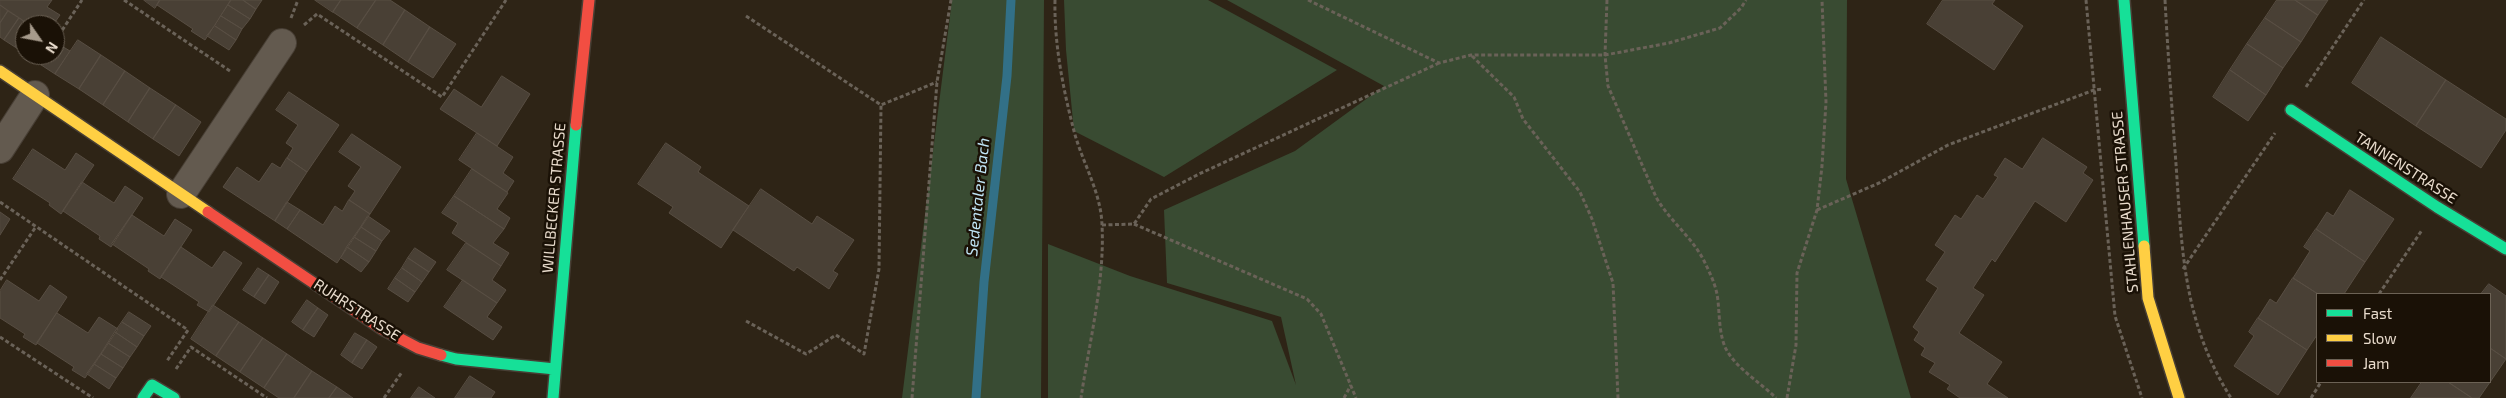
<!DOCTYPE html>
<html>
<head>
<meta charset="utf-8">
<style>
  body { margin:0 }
  #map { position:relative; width:2506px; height:398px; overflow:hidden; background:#2e2416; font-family:"Exo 2",sans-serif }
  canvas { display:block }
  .legend { position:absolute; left:2316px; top:293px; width:175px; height:90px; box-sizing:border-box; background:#1a1106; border:1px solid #6c6255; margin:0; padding:6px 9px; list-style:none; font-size:15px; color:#e8dbcc }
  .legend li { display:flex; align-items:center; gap:10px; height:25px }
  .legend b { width:25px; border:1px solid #6c6255 }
  .north { position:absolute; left:15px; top:15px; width:50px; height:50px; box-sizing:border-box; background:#1a1106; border:1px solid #6c6255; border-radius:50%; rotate:123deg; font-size:14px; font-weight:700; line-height:20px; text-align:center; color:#e8dbcc }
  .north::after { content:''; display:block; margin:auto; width:18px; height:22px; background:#a79b8c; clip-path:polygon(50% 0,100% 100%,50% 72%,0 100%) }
</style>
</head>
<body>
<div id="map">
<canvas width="2506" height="398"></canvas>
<ul class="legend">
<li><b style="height:6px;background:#16e098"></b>Fast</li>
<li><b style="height:6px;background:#ffcf43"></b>Slow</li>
<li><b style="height:6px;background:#f24e42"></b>Jam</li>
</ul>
<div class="north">N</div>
</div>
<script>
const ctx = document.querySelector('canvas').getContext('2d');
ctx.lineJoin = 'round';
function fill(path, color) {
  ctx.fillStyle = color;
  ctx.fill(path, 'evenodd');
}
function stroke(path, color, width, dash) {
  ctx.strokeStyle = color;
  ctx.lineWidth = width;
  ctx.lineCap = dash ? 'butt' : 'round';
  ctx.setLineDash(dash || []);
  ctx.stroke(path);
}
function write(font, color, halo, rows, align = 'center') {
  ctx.font = font + ' "Exo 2",sans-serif';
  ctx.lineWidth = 5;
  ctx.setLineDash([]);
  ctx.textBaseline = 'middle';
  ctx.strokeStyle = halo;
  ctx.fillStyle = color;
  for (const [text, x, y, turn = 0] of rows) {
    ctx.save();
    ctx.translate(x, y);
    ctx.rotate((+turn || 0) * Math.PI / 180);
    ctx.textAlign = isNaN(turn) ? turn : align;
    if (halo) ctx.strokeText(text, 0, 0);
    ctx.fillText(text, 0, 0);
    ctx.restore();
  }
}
fill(new Path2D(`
  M952 0H1044L1041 398H902Z
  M1064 0H1208L1337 70 1164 177 1074 131 1066 50Z
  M1227 0H1847L1846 179 1911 398H1048V244L1130 276 1272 321 1296 385 1281 317 1167 283 1164 210 1295 151 1384 86Z`), '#394b32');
stroke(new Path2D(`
  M976 398 984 282 1007 76 1011 0`), '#327087', 9);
const building = new Path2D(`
  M0 0H52L47 7 60 15 53 25H30L0 5Z
  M144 0H160L155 8Z
  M160 0H231L205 40 191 31 193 29 157 5Z
  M231 0H243L256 9 250 19 228 5Z
  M243 0H262L256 9Z
  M315 0H341L333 12Z
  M341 0H376L357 28 333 12Z
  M376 0H390L405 10 383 45 357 28Z
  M1943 0H1995L1992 4 2023 26 1994 70 1927 24Z
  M2277 0H2295L2318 15 2301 42 2265 18Z
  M2295 0H2328L2318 15Z
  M0 5 8 11 0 23Z
  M228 5 250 19 242 29 221 16Z
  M405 10 430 27 408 62 383 45Z
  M8 11 19 18 4 40 0 37V23Z
  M221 16 242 29 236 40 215 26Z
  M19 18 29 25H25V31L15 47 4 40Z
  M2265 18 2301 42 2283 68 2247 44Z
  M215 26 236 40 229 50 207 36Z
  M430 27 456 44 433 78 408 62Z
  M25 31V54L15 47Z
  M2381 37 2446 80 2416 126 2352 83Z
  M78 40 101 55 79 89 55 74Z
  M55 42 70 51 55 74 35 61 39 55H55Z
  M2247 44 2283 68 2266 95 2230 70Z
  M27 55H39L35 61Z
  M101 55 125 71 103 105 79 89Z
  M2230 70 2266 95 2248 121 2213 97Z
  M125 71 150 88 128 122 103 105Z
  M502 76 530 94 497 146 440 109 454 89 481 107Z
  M2446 80 2506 119V130L2481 168 2416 126Z
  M150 88 176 105 153 139 128 122Z
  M289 92 339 125 307 172 287 158 293 148 286 143 298 125 276 110Z
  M176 105 201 122 179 156 153 139Z
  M477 133 513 157 503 173 514 181 507 192 459 160Z
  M352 134 401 167 370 214 349 200 355 191 348 186 361 167 339 152Z
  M2043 138 2087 167 2083 173 2093 180 2066 222 2035 201 1995 262 1992 259 1973 288 1984 295 1959 333 2002 362 1987 384 2008 398H1960L1947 389 1950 385 1929 372 1935 363 1921 355 1925 348 1914 340 1919 332 1913 327 1938 288 1926 280 1945 252 1935 245 1955 215 1961 219 1977 195 1983 199 1998 177 1994 175 2005 158 2022 169Z
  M666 143 701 167 698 172 749 206 721 248 669 213 673 207 638 184Z
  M33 149 65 170 76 153 94 165 61 214 49 205 50 203 13 179Z
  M287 158 307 172 275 221 223 187 237 167 259 182 272 163 280 168Z
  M472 169 508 193 497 209 510 218 504 229 454 196Z
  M82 182 114 203 125 186 143 198 111 247 99 239 100 236 63 211Z
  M761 189 812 224 817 216 854 240 833 271 838 274 829 289 797 267 794 271 733 230Z
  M2350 190 2394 219 2365 262 2316 229 2327 212 2333 216Z
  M454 196 504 229 493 243 509 253 501 266 452 233 458 223 442 213Z
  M349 200 370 214 337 263 287 229 300 210 323 225 335 206 342 211Z
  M287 202 300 210 287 229 275 221Z
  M0 212 10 219 0 235Z
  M132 215 164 236 175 219 192 230 160 279 148 271 149 269 112 244Z
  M368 216 390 231 382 241 361 227Z
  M361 227 382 241 376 251 354 237Z
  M2316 229 2365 262 2344 294H2318L2293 278 2310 251 2304 247Z
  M354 237 376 251 369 262 347 247Z
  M466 243 501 266 492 280 506 290 497 303 447 270Z
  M181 247 212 268 224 251 242 263 209 312 197 305 199 302 161 277Z
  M347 247 369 262 361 272 341 258Z
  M415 248 436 262 429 272 408 258Z
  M408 258 429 272 422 282 402 268Z
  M258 268 269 275 254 297 243 290Z
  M402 268 422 282 415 292 395 278Z
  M269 275 279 282 265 304 254 297Z
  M395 278 415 292 408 302 388 289Z
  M2293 278 2318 294 2317 335 2307 350 2258 318 2270 299 2276 303Z
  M7 280 39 301 50 285 67 297 36 345 23 337 25 334 0 318V291Z
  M463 280 497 303 487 317 502 327 493 340 444 307Z
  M2489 284 2506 296V359L2490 348V294H2481Z
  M307 300 318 308 303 330 292 322Z
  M213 305 239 322 216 356 191 339Z
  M318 308 328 315 314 337 303 330Z
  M129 312 151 326 144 336 122 322Z
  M57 313 88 333 99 317 118 329 85 378 72 370 74 367 37 343Z
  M2258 318 2307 350 2278 395 2234 366 2254 336 2249 332Z
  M122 322 144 336 137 347 115 332Z
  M239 322 263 338 240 372 216 356Z
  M115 332 137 347 130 357 108 343Z
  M355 333 367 340 352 363 341 355Z
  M263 338 287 354 264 388 240 372Z
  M367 340 377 347 362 369 352 363Z
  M108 343 130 357 123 368 101 354Z
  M2490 348 2506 359 2479 398H2472L2448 382H2490Z
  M101 354 123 368 116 378 94 364Z
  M287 354 312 371 294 398H279L264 388Z
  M94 364 116 378 109 389 87 374Z
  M312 371 337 387 329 398H294Z
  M470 376 495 392 491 398H455Z
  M2422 382H2448L2472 398H2411Z
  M337 387 353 398H329Z
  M419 387 435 398H411Z`);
fill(building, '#494035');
stroke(building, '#584e43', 1);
const street = new Path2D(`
  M0 149 35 95
  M181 194 282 43`);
const fast = new Path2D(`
  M2124 0 2144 246
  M2291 110 2437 207 2506 249
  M441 355 456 359 555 369
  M143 398 152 385 174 398
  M553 398 576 125`);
const slow = new Path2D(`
  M0 71 208 212
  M2144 246 2148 298 2179 398`);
const jam = new Path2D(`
  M576 125 589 0
  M208 212 382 329 418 348 441 355`);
stroke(street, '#483f35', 30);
stroke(fast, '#483f35', 14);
stroke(slow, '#483f35', 14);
stroke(jam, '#483f35', 14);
stroke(new Path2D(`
  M124 0 230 71
  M1055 0C1054 43 1063 89 1074 131 1082 162 1101 192 1102 225 1105 281 1089 343 1081 398
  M1308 0 1439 63 1471 55H1605L1669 43 1720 28 1741 8 1746 0
  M1607 0 1605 55 1608 86 1656 197C1670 222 1694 238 1706 265 1710 273 1715 284 1717 294 1720 311 1718 329 1725 347 1735 368 1760 382 1776 398
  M2086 0 2115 316 2142 398
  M2165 0C2168 55 2172 109 2176 164 2182 250 2183 322 2231 398
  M746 16 881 105 937 82
  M291 18 298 0
  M304 25 317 14 442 97 506 0
  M55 41 82 0
  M1472 56 1514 97 1523 119 1580 192 1592 219 1613 283 1618 398
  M2306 87 2364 0
  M0 202 188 330 167 361
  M1817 210 1879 183 1948 145 2094 90 2103 89
  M1134 224 1307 299 1321 314 1356 398
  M1102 225 1134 224 1151 199 1199 174 1439 63
  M2183 269 2275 133
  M0 280 35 228
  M2379 294 2422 230
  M746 321 806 354 836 335 864 354 879 269 881 105
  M0 337 93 398
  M176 369 191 347 267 398
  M384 398 402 372
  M912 398 937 82 951 0
  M1344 398 1351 385
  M1787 398 1796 345 1797 273 1817 210 1822 166 1826 102 1822 0
  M2311 398 2321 382`), '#6a6258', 3, [4, 2.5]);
stroke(street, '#635a4f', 28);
stroke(fast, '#16e098', 11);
stroke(slow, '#ffcf43', 11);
stroke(jam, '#f24e42', 11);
write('15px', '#e8dbcc', '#1a1106', [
  ["TANNENSTRASSE",2406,168,33],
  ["WILLBECKER STRASSE",554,198,-85],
  ["STAHLENHAUSER STRASSE",2125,202,-95],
  ["RUHRSTRASSE",357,310,33]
]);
write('italic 16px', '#c1e5f6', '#1a1106', [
  ["Sedentaler Bach",978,197,-84]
]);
</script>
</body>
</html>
